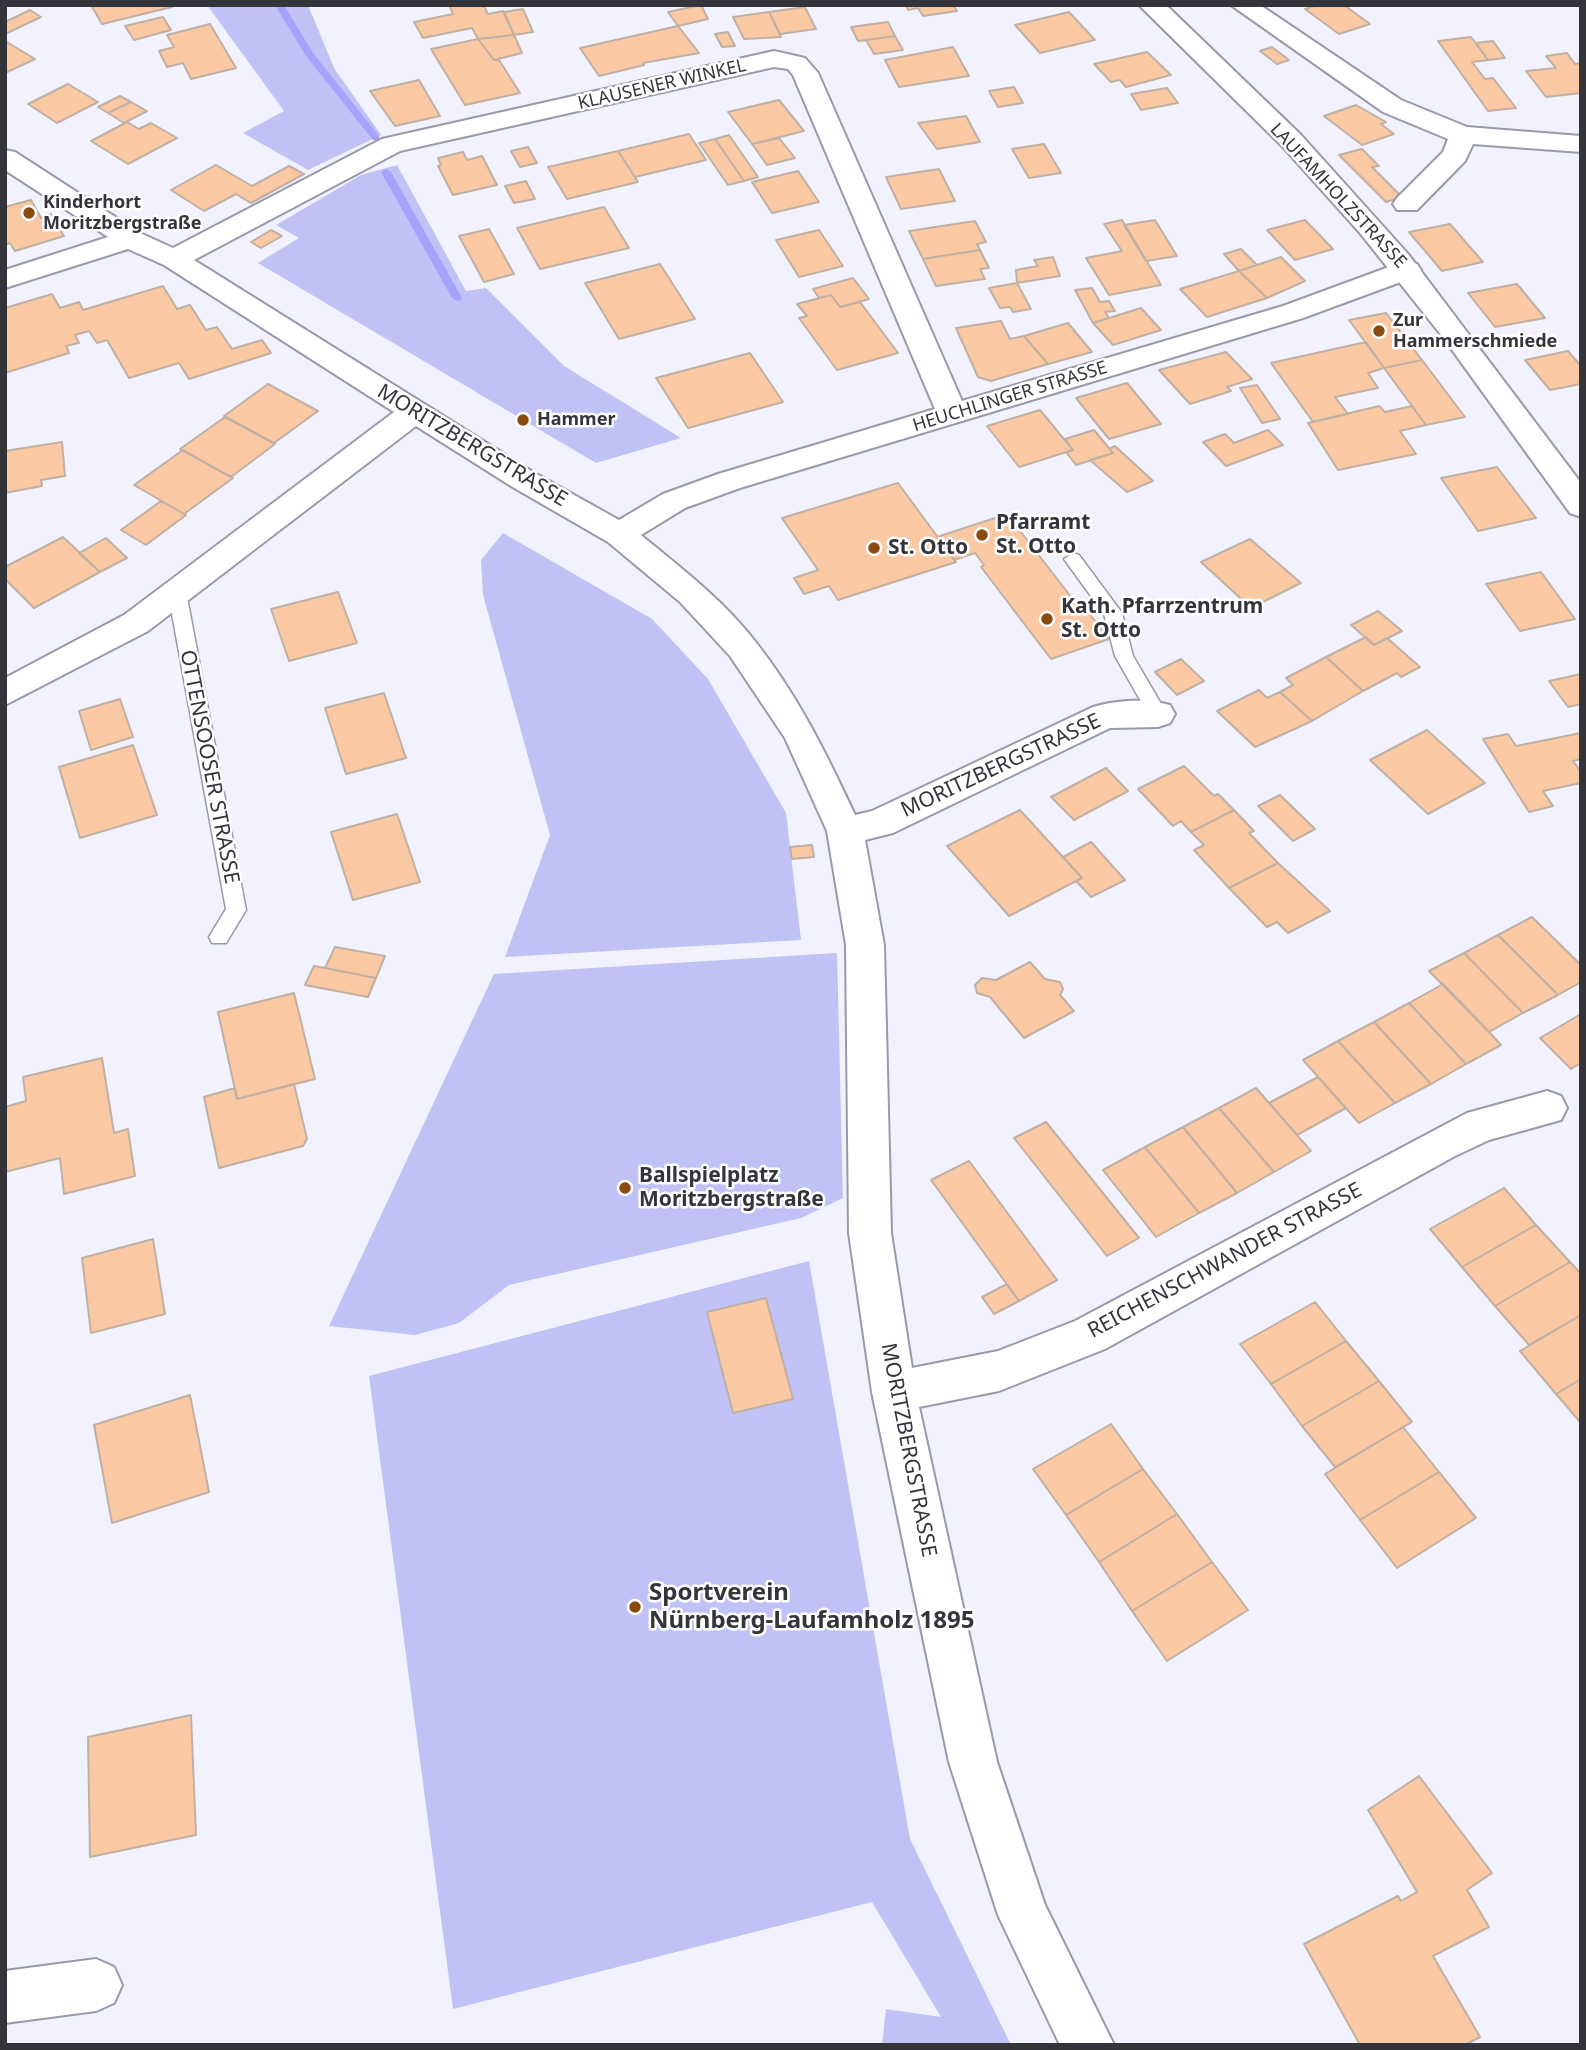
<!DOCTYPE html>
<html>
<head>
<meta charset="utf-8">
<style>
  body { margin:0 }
  #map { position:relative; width:1586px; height:2050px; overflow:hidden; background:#f1f2fd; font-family:"Noto Sans",sans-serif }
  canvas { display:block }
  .frame { position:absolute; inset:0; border:7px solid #34343b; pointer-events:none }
</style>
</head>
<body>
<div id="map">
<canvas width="1586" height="2050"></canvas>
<div class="frame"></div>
</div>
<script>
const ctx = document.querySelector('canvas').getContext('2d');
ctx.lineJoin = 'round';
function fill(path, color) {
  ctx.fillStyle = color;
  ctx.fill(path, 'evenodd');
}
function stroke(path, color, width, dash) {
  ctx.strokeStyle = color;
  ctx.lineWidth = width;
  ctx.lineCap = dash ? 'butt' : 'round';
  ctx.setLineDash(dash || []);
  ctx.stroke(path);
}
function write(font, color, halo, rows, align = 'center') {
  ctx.font = font + ' "Noto Sans",sans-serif';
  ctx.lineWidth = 5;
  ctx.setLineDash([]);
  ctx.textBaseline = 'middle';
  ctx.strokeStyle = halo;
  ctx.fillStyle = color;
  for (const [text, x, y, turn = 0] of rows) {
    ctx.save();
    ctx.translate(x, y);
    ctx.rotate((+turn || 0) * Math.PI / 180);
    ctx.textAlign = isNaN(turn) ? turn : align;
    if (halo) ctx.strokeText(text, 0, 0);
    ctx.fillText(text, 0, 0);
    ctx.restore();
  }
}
fill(new Path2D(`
  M207 5H308L334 68 381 135 308 170 243 133 284 111Z
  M397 165 466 291 486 288 564 366 681 438 596 463 258 263 299 238 276 225 361 175Z
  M503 533 652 619 708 679 786 813 801 940 505 957 550 835 483 595 481 560Z
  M837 953 843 1198 801 1218 509 1285 459 1323 415 1335 329 1326 494 974Z
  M809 1261 910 1839 1011 2045H882L886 2009 941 2017 872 1902 453 2009 369 1376Z`), '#c0c1f5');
fill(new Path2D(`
  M275 5H284L313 53 379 136V140H373L306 56Z
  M386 169 391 172 462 298 461 300 457 301 452 298 381 172Z`), '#a5a4fc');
const building = new Path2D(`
  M91 5H171L172 7 102 24Z
  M449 5H483L488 14 503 11 514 35 478 39 472 28 423 38 414 22 453 14Z
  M701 5 708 19 678 26 668 12Z
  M906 5H953L957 11 923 16 918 8 908 10Z
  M1317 5H1344L1370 24 1339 34 1305 9Z
  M805 7 816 29 780 34 769 12Z
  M523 9 533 32 514 35 504 12Z
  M30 10 41 17 5 34V22Z
  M769 12 781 37 744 39 733 17Z
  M1069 12 1095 40 1040 53 1015 25Z
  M163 17 171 30 134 40 125 26Z
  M888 22 895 36 858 41 851 27Z
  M210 24 236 68 191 79 183 63 167 67 159 51 174 47 167 35Z
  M678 26 699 53 643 63 644 65 599 76 580 48Z
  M728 32 735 46 722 47 715 34Z
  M514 35 522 53 494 60 478 39Z
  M895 36 903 50 874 54 866 40Z
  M1471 37 1488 60 1472 62 1485 79 1493 78 1516 108 1488 111 1438 41Z
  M478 39 494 60H499L520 93 465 105 431 49Z
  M5 41 35 59 5 73Z
  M1493 41 1505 58 1488 60 1476 43Z
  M953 47 969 76 899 87 885 60Z
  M1272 47 1289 60 1277 64 1260 51Z
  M1147 52 1171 75 1126 87 1120 80 1111 82 1094 64Z
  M1567 53 1575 64 1581 63V93L1546 97 1526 71 1556 68 1546 56Z
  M419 80 440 116 395 126 370 91Z
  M68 84 98 102 57 123 28 104Z
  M1014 87 1023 103 998 107 989 91Z
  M1167 88 1178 103 1141 110 1131 94Z
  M120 96 131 102 108 113 98 107Z
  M779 100 804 131 752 144 728 112Z
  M131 102 147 111 124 123 108 113Z
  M1356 105 1386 122 1381 124 1394 134 1362 145 1324 116Z
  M966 116 980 142 937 149 918 123Z
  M127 122 139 129 151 123 177 138 128 164 91 141Z
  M689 134 706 160 635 177 618 151Z
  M729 135 758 177 744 181 715 139Z
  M779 138 795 158 767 165 752 144Z
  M715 139 744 181 728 185 699 143Z
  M1044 144 1061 173 1029 178 1012 149Z
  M528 147 537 163 520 167 511 151Z
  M1362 149 1379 166 1372 167 1402 197 1386 202 1339 155Z
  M618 151 638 182 567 199 548 167Z
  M463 152 467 160 482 156 497 185 453 195 438 166 441 165 438 158Z
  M216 165 252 186 289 166 304 174 251 203 236 194 204 211 171 190Z
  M939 169 955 201 901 209 886 177Z
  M798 171 819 202 772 213 752 182Z
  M526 181 535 199 514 203 505 186Z
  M31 200 41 218 51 214 64 236 15 251 10 243 5 245V207Z
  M604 207 629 248 540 269 517 228Z
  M1122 220 1161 285 1109 295 1086 258 1122 251 1104 224Z
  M1155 220 1177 256 1146 261 1124 225Z
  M1305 220 1333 249 1295 260 1267 230Z
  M975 221 986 242 977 244 980 250 923 259 909 231Z
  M1450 224 1483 262 1442 271 1409 232Z
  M489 229 514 274 484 282 459 236Z
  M271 230 282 236 261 248 251 242Z
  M819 230 843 266 799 277 776 240Z
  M1241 249 1257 265 1239 271 1224 254Z
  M980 250 989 268 980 269 985 279 936 286 923 259Z
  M1053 257 1060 276 1017 283 1016 270 1038 266 1034 260Z
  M1281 257 1305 281 1267 298 1239 271Z
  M660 264 695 319 619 339 585 283Z
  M1239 271 1267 298 1207 317 1180 289Z
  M853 278 869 299 840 307 831 295 819 298 813 289Z
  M1017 283 1031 309 1013 312 1010 307 1000 308 989 288Z
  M1517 284 1545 318 1495 327 1468 293Z
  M163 286 177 309 190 305 206 330 217 327 232 349 262 340 271 353 189 379 179 363 129 378 107 340 97 343 89 331 75 335 79 343 66 346 69 353 5 373V308L52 294 60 308 79 302 83 310Z
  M1092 288 1100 302 1109 301 1115 311 1105 312 1109 318 1093 323 1075 290Z
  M831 295 840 307 860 302 898 353 837 370 799 318 807 316 797 304Z
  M1141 308 1161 330 1113 345 1093 323Z
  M1386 313 1422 360 1384 368 1349 320Z
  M1001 321 1010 339 1024 336 1048 364 991 381 978 377 956 328Z
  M1068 323 1092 352 1048 364 1024 336Z
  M1366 342 1384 368 1368 373 1378 388 1335 397 1348 414 1313 422 1271 363Z
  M1568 351 1581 366V384L1550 390 1525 360Z
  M1226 352 1252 379 1227 387 1231 391 1190 404 1159 370Z
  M750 353 783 402 688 428 656 378Z
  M1422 360 1465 417 1426 425 1384 368Z
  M1127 383 1161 424 1109 439 1076 398Z
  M268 384 318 411 274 443 224 416Z
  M1257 385 1280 419 1262 423 1240 388Z
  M1379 406 1385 412 1412 406 1426 425 1400 431 1416 454 1338 470 1308 423Z
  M1040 410 1073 450 1019 467 987 426Z
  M225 417 275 444 231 477 180 449Z
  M1094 430 1113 453 1076 465 1066 452 1073 450 1065 439Z
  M1268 430 1283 445 1226 466 1203 442 1225 434 1234 443Z
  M62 442 65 476 41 480 42 486 5 493V451Z
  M1115 446 1153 481 1127 492 1090 460 1113 453 1109 449Z
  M183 450 233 478 184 514 134 485Z
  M1497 467 1536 518 1478 531 1441 478Z
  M898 483 956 562 838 600 829 586 804 594 794 578 818 570 782 518Z
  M161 501 186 515 146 545 121 530Z
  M1007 514 1078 606 1082 604 1109 639 1051 659 981 567 984 565 975 553 954 560 937 537Z
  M63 537 100 572 34 608 5 579V567Z
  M106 538 127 558 100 572 79 553Z
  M1250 539 1301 583 1251 608 1201 562Z
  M1541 572 1575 619 1520 631 1486 584Z
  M338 592 357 643 289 661 271 609Z
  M1378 611 1402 631 1374 645 1351 625Z
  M1366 637 1374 645 1387 638 1420 667 1401 677 1397 673 1363 691 1326 657Z
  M1326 657 1363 691 1312 721 1280 692 1293 685 1286 678Z
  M1181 659 1204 681 1177 695 1155 672Z
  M1581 674V704L1568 707 1549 681Z
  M1259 690 1267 698 1280 692 1312 721 1255 747 1217 711Z
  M384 693 406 758 346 774 325 708Z
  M120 699 133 737 91 750 79 711Z
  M1427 730 1485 783 1428 814 1370 760Z
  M1581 733V759L1573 761 1581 772V783L1543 791 1553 806 1529 812 1483 739 1508 734 1516 746Z
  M133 745 157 815 80 838 59 767Z
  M1184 766 1214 796 1218 794 1234 810 1191 832 1181 821 1173 826 1138 789Z
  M1106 768 1128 791 1074 820 1051 797Z
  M1280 795 1315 829 1293 841 1258 806Z
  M1020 810 1082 878 1009 916 947 846Z
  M1234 810 1254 831 1249 833 1278 863 1229 888 1194 850 1204 845 1191 832Z
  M397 814 420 882 353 900 331 832Z
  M1091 842 1125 880 1091 897 1076 881 1082 878 1063 857Z
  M812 845 814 857 792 859 790 847Z
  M1278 863 1330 911 1288 933 1277 922 1267 927 1229 888Z
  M1532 917 1581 965V982L1558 995 1498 935Z
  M1498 935 1558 995 1523 1013 1464 953Z
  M335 947 385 956 376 978 325 968Z
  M1464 953 1523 1013 1489 1032 1429 971Z
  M1030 962 1045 979 1060 982 1063 989 1060 995 1074 1011 1024 1038 990 997 977 993 975 985 982 978 996 980Z
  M314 966 325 968 376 978 368 997 305 985Z
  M1443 984 1489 1032 1501 1045 1466 1064 1409 1003Z
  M294 993 315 1079 237 1099 218 1012Z
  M1409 1003 1466 1064 1431 1084 1374 1022Z
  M1581 1014V1063L1571 1069 1540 1038Z
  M1374 1022 1431 1084 1395 1103 1338 1041Z
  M1338 1041 1395 1103 1359 1123 1303 1060Z
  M102 1058 114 1133 128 1129 135 1176 64 1194 60 1158 5 1172V1107L26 1101 23 1077Z
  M1318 1077 1346 1108 1297 1135 1269 1103Z
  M294 1084 307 1139 303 1146 219 1168 204 1097 235 1088 237 1099Z
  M1256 1088 1311 1151 1274 1172 1219 1108Z
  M1219 1108 1274 1172 1237 1193 1183 1127Z
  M1046 1122 1139 1238 1107 1256 1014 1138Z
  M1183 1127 1237 1193 1199 1213 1145 1147Z
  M1145 1147 1199 1213 1156 1237 1103 1170Z
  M969 1161 1057 1280 1019 1301 931 1180Z
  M1504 1188 1536 1225 1462 1267 1430 1229Z
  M1536 1225 1570 1262 1495 1306 1462 1267Z
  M153 1239 165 1314 91 1333 82 1258Z
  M1570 1262 1581 1274V1315L1529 1345 1495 1306Z
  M1007 1284 1019 1301 994 1314 982 1297Z
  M766 1298 793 1399 733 1413 707 1312Z
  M1315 1302 1346 1341 1271 1384 1240 1344Z
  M1581 1315V1379L1556 1394 1520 1351Z
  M1346 1341 1379 1381 1302 1426 1271 1384Z
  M1581 1379V1423L1556 1394Z
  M1379 1381 1412 1422 1335 1467 1302 1426Z
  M190 1395 209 1492 112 1523 94 1425Z
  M1111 1424 1143 1469 1066 1515 1033 1469Z
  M1403 1427 1439 1472 1360 1520 1325 1474Z
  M1143 1469 1177 1514 1099 1562 1066 1515Z
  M1439 1472 1476 1518 1397 1568 1360 1520Z
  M1177 1514 1212 1562 1132 1611 1099 1562Z
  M1212 1562 1248 1610 1167 1661 1132 1611Z
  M191 1715 196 1835 90 1857 88 1737Z
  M1419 1776 1492 1873 1467 1890 1489 1927 1433 1956 1480 2037 1465 2045H1360L1304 1944 1398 1896 1401 1901 1417 1892 1368 1810Z`);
fill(building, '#fac8a3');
stroke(building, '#c0b0a4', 2);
const service = new Path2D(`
  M1073 553 1079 555 1122 613 1133 656 1167 714 1165 719H1151L1115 656 1104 614 1064 559Z
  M177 586 186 592 246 910 226 943H212L209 937 226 909 168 592Z`);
const minor = new Path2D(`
  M1231 5H1260L1401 100 1467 127 1581 136V152L1473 144 1465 161 1417 210H1397L1393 204 1397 198 1443 152 1448 139 1383 112Z
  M774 51 805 58 818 73 962 401 1283 306 1397 264 1407 261 1417 264 1421 270 1417 276 1303 318 740 488 685 508 641 535C681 568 722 599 754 640 797 694 826 753 855 815L872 811 1093 707C1115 700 1148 698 1170 705L1175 714 1170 723 1158 727 1110 728 893 833 865 840 884 945 891 1233 912 1368 998 1351 1075 1321 1467 1113 1547 1091 1561 1096 1567 1108 1561 1120 1489 1140 1455 1156 1105 1349 999 1391 919 1407 997 1762 1045 1905 1114 2045H1060L998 1915 949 1762 872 1392 849 1233 846 945 827 831 785 738 730 656 680 602 608 542 511 486 416 426 148 631 5 705V678L124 615 394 412 164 265 128 249 5 288V270L108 237 5 170V150L15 152 140 233 173 248 382 139ZM774 67 788 69 793 75 935 409 718 474 663 494 619 520 533 472 194 260 400 151Z
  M96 1959 114 1967 122 1985 114 2003 96 2011 5 2023V1971Z`);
const secondary = new Path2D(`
  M1139 5H1166L1301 135 1408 254 1581 483V517L1570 513 1442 336 1360 233 1282 146Z`);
stroke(service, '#9899aa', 3);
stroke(minor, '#9899aa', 4);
stroke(secondary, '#9899aa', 4);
fill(service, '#fff');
fill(minor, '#fff');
fill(secondary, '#fff');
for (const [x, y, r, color] of [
  [29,213,7,"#8a4c0e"],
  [1379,331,7,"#8a4c0e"],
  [523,420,7,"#8a4c0e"],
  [982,535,7,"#8a4c0e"],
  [874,548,7,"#8a4c0e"],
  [1047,619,7,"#8a4c0e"],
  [625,1188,7,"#8a4c0e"],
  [635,1607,7,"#8a4c0e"]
]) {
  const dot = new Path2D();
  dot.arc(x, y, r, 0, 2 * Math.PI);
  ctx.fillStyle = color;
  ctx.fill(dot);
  stroke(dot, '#fff', 2.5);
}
write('18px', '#34343b', '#fff', [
  ["KLAUSENER WINKEL",662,85,-13],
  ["LAUFAMHOLZSTRASSE",1338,196,47],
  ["HEUCHLINGER STRASSE",1010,397,-17]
]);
write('bold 18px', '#34343b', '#fff', [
  ["Kinderhort",43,203],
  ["Moritzbergstraße",43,224],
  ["Zur",1393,321],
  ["Hammerschmiede",1393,342],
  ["Hammer",537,420]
], 'left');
write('21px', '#34343b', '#fff', [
  ["MORITZBERGSTRASSE",472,446,31],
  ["MORITZBERGSTRASSE",1001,766,-25],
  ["OTTENSOOSER STRASSE",209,767,79],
  ["REICHENSCHWANDER STRASSE",1225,1261,-28],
  ["MORITZBERGSTRASSE",908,1450,79]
]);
write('bold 21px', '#34343b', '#fff', [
  ["Pfarramt",996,523],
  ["St. Otto",996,547],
  ["St. Otto",888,548],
  ["Kath. Pfarrzentrum",1061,607],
  ["St. Otto",1061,631],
  ["Ballspielplatz",639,1176],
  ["Moritzbergstraße",639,1200]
], 'left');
write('bold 24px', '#34343b', '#fff', [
  ["Sportverein",649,1593],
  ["Nürnberg-Laufamholz 1895",649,1621]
], 'left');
</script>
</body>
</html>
